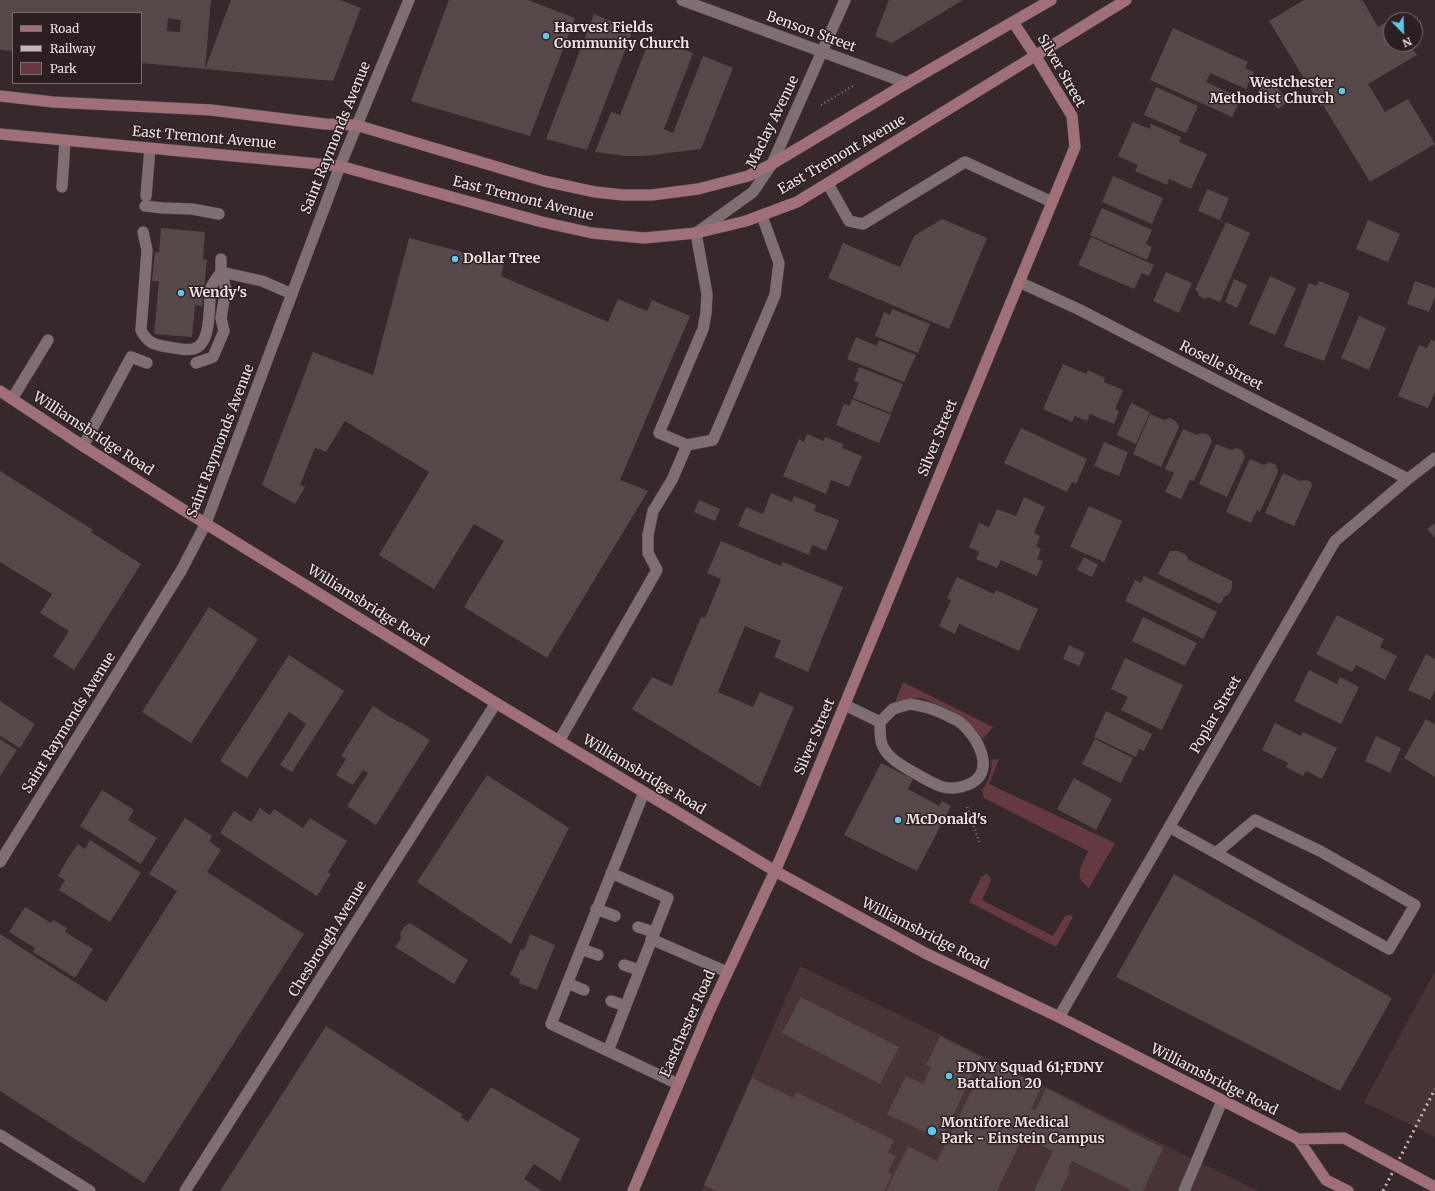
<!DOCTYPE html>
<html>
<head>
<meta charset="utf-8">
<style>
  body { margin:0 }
  #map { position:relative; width:1435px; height:1191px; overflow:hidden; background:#37292b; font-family:Merriweather,serif }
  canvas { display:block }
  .legend { position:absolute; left:12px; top:12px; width:130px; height:72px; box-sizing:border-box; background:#2c1f21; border:1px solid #786d6f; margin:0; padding:5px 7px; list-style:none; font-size:12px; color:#ebe2e3 }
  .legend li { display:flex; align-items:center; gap:8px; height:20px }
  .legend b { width:20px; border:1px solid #786d6f }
  .north { position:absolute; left:1383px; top:12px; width:40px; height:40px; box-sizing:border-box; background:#2c1f21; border:1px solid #786d6f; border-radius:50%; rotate:157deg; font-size:11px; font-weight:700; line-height:16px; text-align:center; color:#ebe2e3 }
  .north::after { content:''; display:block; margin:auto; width:14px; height:18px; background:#5ac8e6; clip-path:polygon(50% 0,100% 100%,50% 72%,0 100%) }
</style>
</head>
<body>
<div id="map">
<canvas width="1435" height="1191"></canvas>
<ul class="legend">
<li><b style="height:5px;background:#a0707a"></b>Road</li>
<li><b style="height:5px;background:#c2b8b9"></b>Railway</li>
<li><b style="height:11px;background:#653941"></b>Park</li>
</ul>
<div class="north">N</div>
</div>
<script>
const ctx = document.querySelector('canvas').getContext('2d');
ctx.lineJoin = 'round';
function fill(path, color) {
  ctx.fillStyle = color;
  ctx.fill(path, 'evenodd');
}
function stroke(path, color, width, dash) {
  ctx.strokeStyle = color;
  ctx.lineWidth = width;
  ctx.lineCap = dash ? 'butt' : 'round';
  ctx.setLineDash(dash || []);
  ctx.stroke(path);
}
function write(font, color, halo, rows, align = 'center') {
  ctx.font = font + ' Merriweather,serif';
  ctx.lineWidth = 3;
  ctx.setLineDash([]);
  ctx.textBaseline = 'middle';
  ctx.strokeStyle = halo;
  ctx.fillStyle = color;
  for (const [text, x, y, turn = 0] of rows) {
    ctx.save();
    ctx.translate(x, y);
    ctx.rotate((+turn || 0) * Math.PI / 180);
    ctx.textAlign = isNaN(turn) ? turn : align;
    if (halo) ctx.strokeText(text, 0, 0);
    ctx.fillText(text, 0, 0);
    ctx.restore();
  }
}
fill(new Path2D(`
  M800 966 1258 1191H701Z
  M1435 971V1137L1364 1102Z`), '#483336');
fill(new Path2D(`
  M903 682 993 727 982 740C974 722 956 715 939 707 933 703 926 699 919 698 911 698 902 701 895 702Z
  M999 759 989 784 1115 843 1089 888C1072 875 1082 867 1088 851L984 798 982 791C987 782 994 771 991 760Z
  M987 874 990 877 991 881 982 900 1053 936 1065 916 1070 915 1073 917 1056 947 969 902 981 877Z`), '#653941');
fill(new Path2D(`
  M0 0H211L205 69 141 63V13H13V51L0 50ZM168 18 181 20 180 32 167 31Z
  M231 0H340L361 8 333 81 205 69Z
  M449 0H528L575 18 530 136 411 101Z
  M889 0H963L892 43 875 36Z
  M1304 0H1358L1363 1 1378 27 1399 15 1402 20H1391V44H1410L1417 55 1368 84 1385 112 1408 99 1435 144 1370 182 1323 105 1321 106 1269 21Z
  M594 14 633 30 587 150 546 139Z
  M1173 28 1248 62 1245 68 1254 72 1246 89 1210 73 1206 82 1241 98 1232 117 1150 80Z
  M651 36 693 53 664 129 673 133 703 56 733 68 701 149 644 156H626L595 152 611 112 620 115Z
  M1267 76 1289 101 1278 109 1257 85Z
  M1156 87 1198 106 1186 133 1144 115Z
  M1133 122 1150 129 1151 124 1181 137 1179 142 1207 154 1191 189 1169 179 1167 185 1135 171 1138 165 1118 156Z
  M1113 176 1163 198 1152 224 1102 202Z
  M1207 189 1229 198 1220 220 1198 211Z
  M1102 208 1152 230 1146 244 1152 247 1147 260 1090 235Z
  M942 219 987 238 949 329 828 278 843 243 900 267 914 236Z
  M1368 220 1400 234 1388 262 1356 249Z
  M1226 222 1250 233 1220 302 1208 297 1204 299 1199 296 1198 292 1195 290Z
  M161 228 205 232 203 259 207 260 202 306 195 305 192 337 154 334 159 281H152L155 252 159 253Z
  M1091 237 1154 265 1149 276 1142 273 1134 289 1078 265Z
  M409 238 504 263 501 276 608 322 618 299 647 311 652 300 690 316 620 480 648 491 547 658 464 607 504 541 474 524 434 589 379 555 429 472 345 421 326 452 315 448 300 485 305 487 295 504 262 485 313 352 373 375Z
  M1166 272 1192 283 1179 313 1153 301Z
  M1270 276 1296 288 1275 335 1249 324Z
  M1234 279 1247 285 1237 308 1225 302Z
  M1319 281 1350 293 1324 361 1284 346 1309 283 1317 286Z
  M1415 281 1435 288V297L1429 312 1407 304Z
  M892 309 930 324 918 353 875 336 884 312 890 315Z
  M1359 316 1386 328 1369 370 1341 358Z
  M856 337 877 346 879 340 916 355 904 382 847 359Z
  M1431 340 1435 341V392L1428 408 1398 396 1419 345 1427 348Z
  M1063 364 1086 374 1088 370 1105 378 1104 382 1123 390 1115 409 1119 411 1114 424 1090 414 1087 421 1075 416 1072 422 1043 409Z
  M859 367 903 384 891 413 853 398 859 383 854 381Z
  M852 399 891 415 879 443 836 425 844 404 850 406Z
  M1131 403 1150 412 1136 444 1117 435Z
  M1150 414 1164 420 1170 418 1176 421 1179 427 1161 467 1133 454Z
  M1021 428 1087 459 1076 484 1072 482 1067 492 1004 463Z
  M1183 429 1197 435 1203 433 1209 435 1212 441 1194 481 1190 480 1181 499 1165 492 1174 473 1165 469Z
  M807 434 824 441 825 437 843 444 842 448 862 456 849 487 831 480 826 494 783 476 799 439 804 442Z
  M1104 442 1128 452 1119 476 1094 466Z
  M1216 444 1231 450 1236 448 1242 450 1245 457 1227 497 1199 484Z
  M1250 459 1264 465 1269 462 1276 465 1278 472 1260 512 1257 510 1251 523 1226 512Z
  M0 471 93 530 91 532 141 564 74 670 53 656 69 631 40 613 52 594 0 562Z
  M1283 473 1300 481 1305 480 1311 482 1312 486 1294 526 1265 513Z
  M771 493 792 502 794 496 816 505 814 511 839 520 826 551 812 545 809 555 738 526 746 507 763 514Z
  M1024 497 1045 507 1034 533 1040 536 1036 546 1041 549 1037 559 1043 561 1037 576 1001 560 997 568 976 559 979 552 969 547 979 523 989 527 997 509 1016 516Z
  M699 500 720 509 715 521 694 512Z
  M1089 506 1122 521 1104 562 1070 547Z
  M1435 523V538L1427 529Z
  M721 541 781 566 783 562 843 587 808 672 774 657 781 641 745 626 718 692 753 707 760 692 794 707 760 787 632 709 652 677 672 686 701 617 705 618 721 579 707 573Z
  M1170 551H1178L1185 554 1189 560 1232 581V588L1229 594 1225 596 1220 604 1158 574Z
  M1084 557 1098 565 1092 577 1077 570Z
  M1144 576 1217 612 1203 639 1125 601 1135 580 1141 583Z
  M957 577 994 594 996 590 1038 609 1019 651 959 624 955 634 939 626 951 600 947 598Z
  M209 607 258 639 191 743 142 712Z
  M1337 615 1384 639 1380 647 1397 656 1385 680 1356 665 1352 672 1316 654Z
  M1143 617 1197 643 1185 666 1132 641Z
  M1069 645 1085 653 1079 666 1063 659Z
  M1426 654 1435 659V690L1430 700 1408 690Z
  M289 655 344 691 292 772 280 765 306 724 289 712 247 778 220 761Z
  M1125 658 1183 685 1162 730 1121 710 1128 697 1111 689Z
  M1309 670 1337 684 1340 677 1359 687 1341 724 1294 701Z
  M0 701 35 724 20 748 0 736Z
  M373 706 400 723 401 722 430 740 376 825 347 806 368 773 363 770 353 785 336 775 346 759 341 756Z
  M1106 711 1152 734 1144 751 1139 749 1136 757 1094 737Z
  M1426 719 1435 725V777L1404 758Z
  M1275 723 1301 736 1303 732 1337 748 1322 779 1306 771 1303 776 1286 767 1288 763 1262 750Z
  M1376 736 1401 748 1390 773 1365 761Z
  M0 739 17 750 0 776Z
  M1095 739 1133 758 1121 783 1082 764Z
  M881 763 913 779 908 789 939 806 942 801 951 806 917 871 844 835Z
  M487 775 569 828 511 944 417 882Z
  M1074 778 1112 799 1096 830 1057 809Z
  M102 790 134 810 128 820 157 838 141 864 80 826Z
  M260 808 270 815 274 809 303 828 310 818 347 841 328 872 331 874 317 896 220 833 234 811 251 822Z
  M185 818 212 836 209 841 221 850 207 872 304 934 144 1183 0 1091V934L106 1002 177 891 149 874Z
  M90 840 141 873 110 922 59 890 65 880 58 876 67 860 78 844 85 849Z
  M1174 874 1392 998 1340 1091 1116 977Z
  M25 907 51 923 53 920 67 928 65 932 93 949 75 978 33 952 35 948 9 932Z
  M410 923 468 960 454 984 395 947 401 939 400 933 404 927Z
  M530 934 555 945 537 990 519 983 520 979 510 975 521 949 524 950Z
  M801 997 899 1047 880 1084 782 1033Z
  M326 1026 463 1115 461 1117 468 1122 491 1087 580 1139 560 1181 534 1164 524 1179 542 1191H220Z
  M940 1036 981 1057 941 1140 887 1114 906 1076 923 1084 931 1067 926 1065Z
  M987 1059 1042 1086 1031 1109 1035 1111 1046 1088 1163 1148 1143 1191H1130L1131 1190 1072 1161 1067 1171 1070 1172 1060 1191H1034L1053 1151 1023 1137 997 1191H886L908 1146 937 1161Z
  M752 1078 794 1098 796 1092 894 1140 888 1152 896 1156 888 1172 892 1175 884 1191H716L704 1185Z`), '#564749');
const service = new Path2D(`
  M828 184 849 221 863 224 965 162 1052 202
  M62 187 65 141
  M146 196 150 148
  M145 206 163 208 192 209 219 214
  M143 232 147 250 141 330C147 343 155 345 168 347 176 348 185 351 193 349 213 345 208 303 211 288 213 282 218 277 221 272
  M221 272 262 281 292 294
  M196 363 213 357 224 331 221 318 226 289 221 272V259
  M12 399 48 340
  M687 445 713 440 775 295 779 263 762 216
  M83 446 131 357 147 363
  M910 704C927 707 934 709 950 717 954 719 958 720 961 723 978 737 998 774 967 785 960 788 950 789 943 787 933 784 922 777 913 772 901 765 884 756 881 741 880 735 880 728 880 722L893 709Z
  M845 705 880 722
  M559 741 657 570 648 553V535L653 511 672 480 687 445 659 433 703 329 706 313 707 294 696 233
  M644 792 551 1024 678 1084
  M1169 827 1389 949 1415 905 1320 851 1255 820 1216 853
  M596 909 615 916
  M638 927 654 932
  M651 939 727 972
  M581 949 598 955
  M624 965 639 970
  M567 983 584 990
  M611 1001 625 1006
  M608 1051 668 898 611 873`);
const minor = new Path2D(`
  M682 0 907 83
  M696 233 753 192 772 164 845 0
  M1019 282 1078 309 1408 479
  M0 862 181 571 206 523 340 166 409 0
  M1059 1017 1335 541 1408 479 1435 458
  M0 1135 90 1191
  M185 1191 496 703
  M1184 1191 1222 1101`);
const secondary = new Path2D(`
  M0 96 53 102 211 110 325 124 356 125 544 181 595 192 623 195H652L698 189 748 176 772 164 907 83 1051 0
  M0 134 340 166 542 222 592 233 644 238 696 233 746 221 797 202 1126 0
  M0 391 83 446 182 509 496 703 775 871 925 953 1059 1017 1298 1139 1326 1180 1348 1191
  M633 1191 708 1014 775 871 797 820 1075 147 1072 116 1035 55 1013 22`);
stroke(service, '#534749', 12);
stroke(minor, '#534749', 12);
stroke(secondary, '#534749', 12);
stroke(new Path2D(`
  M821 105 853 86
  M967 807 980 844`), '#7e7274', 2.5, [1, 3]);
stroke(service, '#806f72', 11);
stroke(minor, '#806f72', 11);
stroke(secondary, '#a0707a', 11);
stroke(new Path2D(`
  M1383 1191 1435 1089`), '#c2b8b9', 3, [2, 4]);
const secondaryBridge = new Path2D(`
  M1298 1139 1344 1138 1435 1187`);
stroke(secondaryBridge, '#534749', 12, []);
stroke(secondaryBridge, '#a0707a', 11);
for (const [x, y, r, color] of [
  [546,36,4,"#5ac8e6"],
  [1342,91,4,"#5ac8e6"],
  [455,259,4,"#5ac8e6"],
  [181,293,4,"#5ac8e6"],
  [898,820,4,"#5ac8e6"],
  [949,1076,4,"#5ac8e6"],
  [932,1131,5,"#5ac8e6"]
]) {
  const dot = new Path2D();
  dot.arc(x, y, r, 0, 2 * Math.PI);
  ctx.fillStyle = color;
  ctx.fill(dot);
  stroke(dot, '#2c1f21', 1.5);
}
write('bold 14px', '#ebe2e3', '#2c1f21', [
  ["Harvest Fields",554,28],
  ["Community Church",554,44],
  ["Westchester",1334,83,"right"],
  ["Methodist Church",1334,99,"right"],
  ["Dollar Tree",463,259],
  ["Wendy's",189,293],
  ["McDonald's",906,820],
  ["FDNY Squad 61;FDNY",957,1068],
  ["Battalion 20",957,1084],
  ["Montifore Medical",941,1123],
  ["Park - Einstein Campus",941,1139]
], 'left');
write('14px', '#ebe2e3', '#2c1f21', [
  ["Benson Street",811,32,20],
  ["Silver Street",1061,71,60],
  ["Maclay Avenue",773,122,-64],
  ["East Tremont Avenue",204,138,5],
  ["Saint Raymonds Avenue",336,138,-68],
  ["East Tremont Avenue",842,155,-30],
  ["East Tremont Avenue",523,199,14],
  ["Roselle Street",1221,366,27],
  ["Williamsbridge Road",93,434,33],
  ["Silver Street",938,438,-68],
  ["Saint Raymonds Avenue",221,441,-69],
  ["Williamsbridge Road",368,606,32],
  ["Poplar Street",1216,715,-60],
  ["Saint Raymonds Avenue",69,723,-58],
  ["Silver Street",815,737,-67],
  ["Williamsbridge Road",644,775,31],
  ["Williamsbridge Road",925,934,27],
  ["Chesbrough Avenue",328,939,-58],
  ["Eastchester Road",688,1024,-66],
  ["Williamsbridge Road",1214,1080,27]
]);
</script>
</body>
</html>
